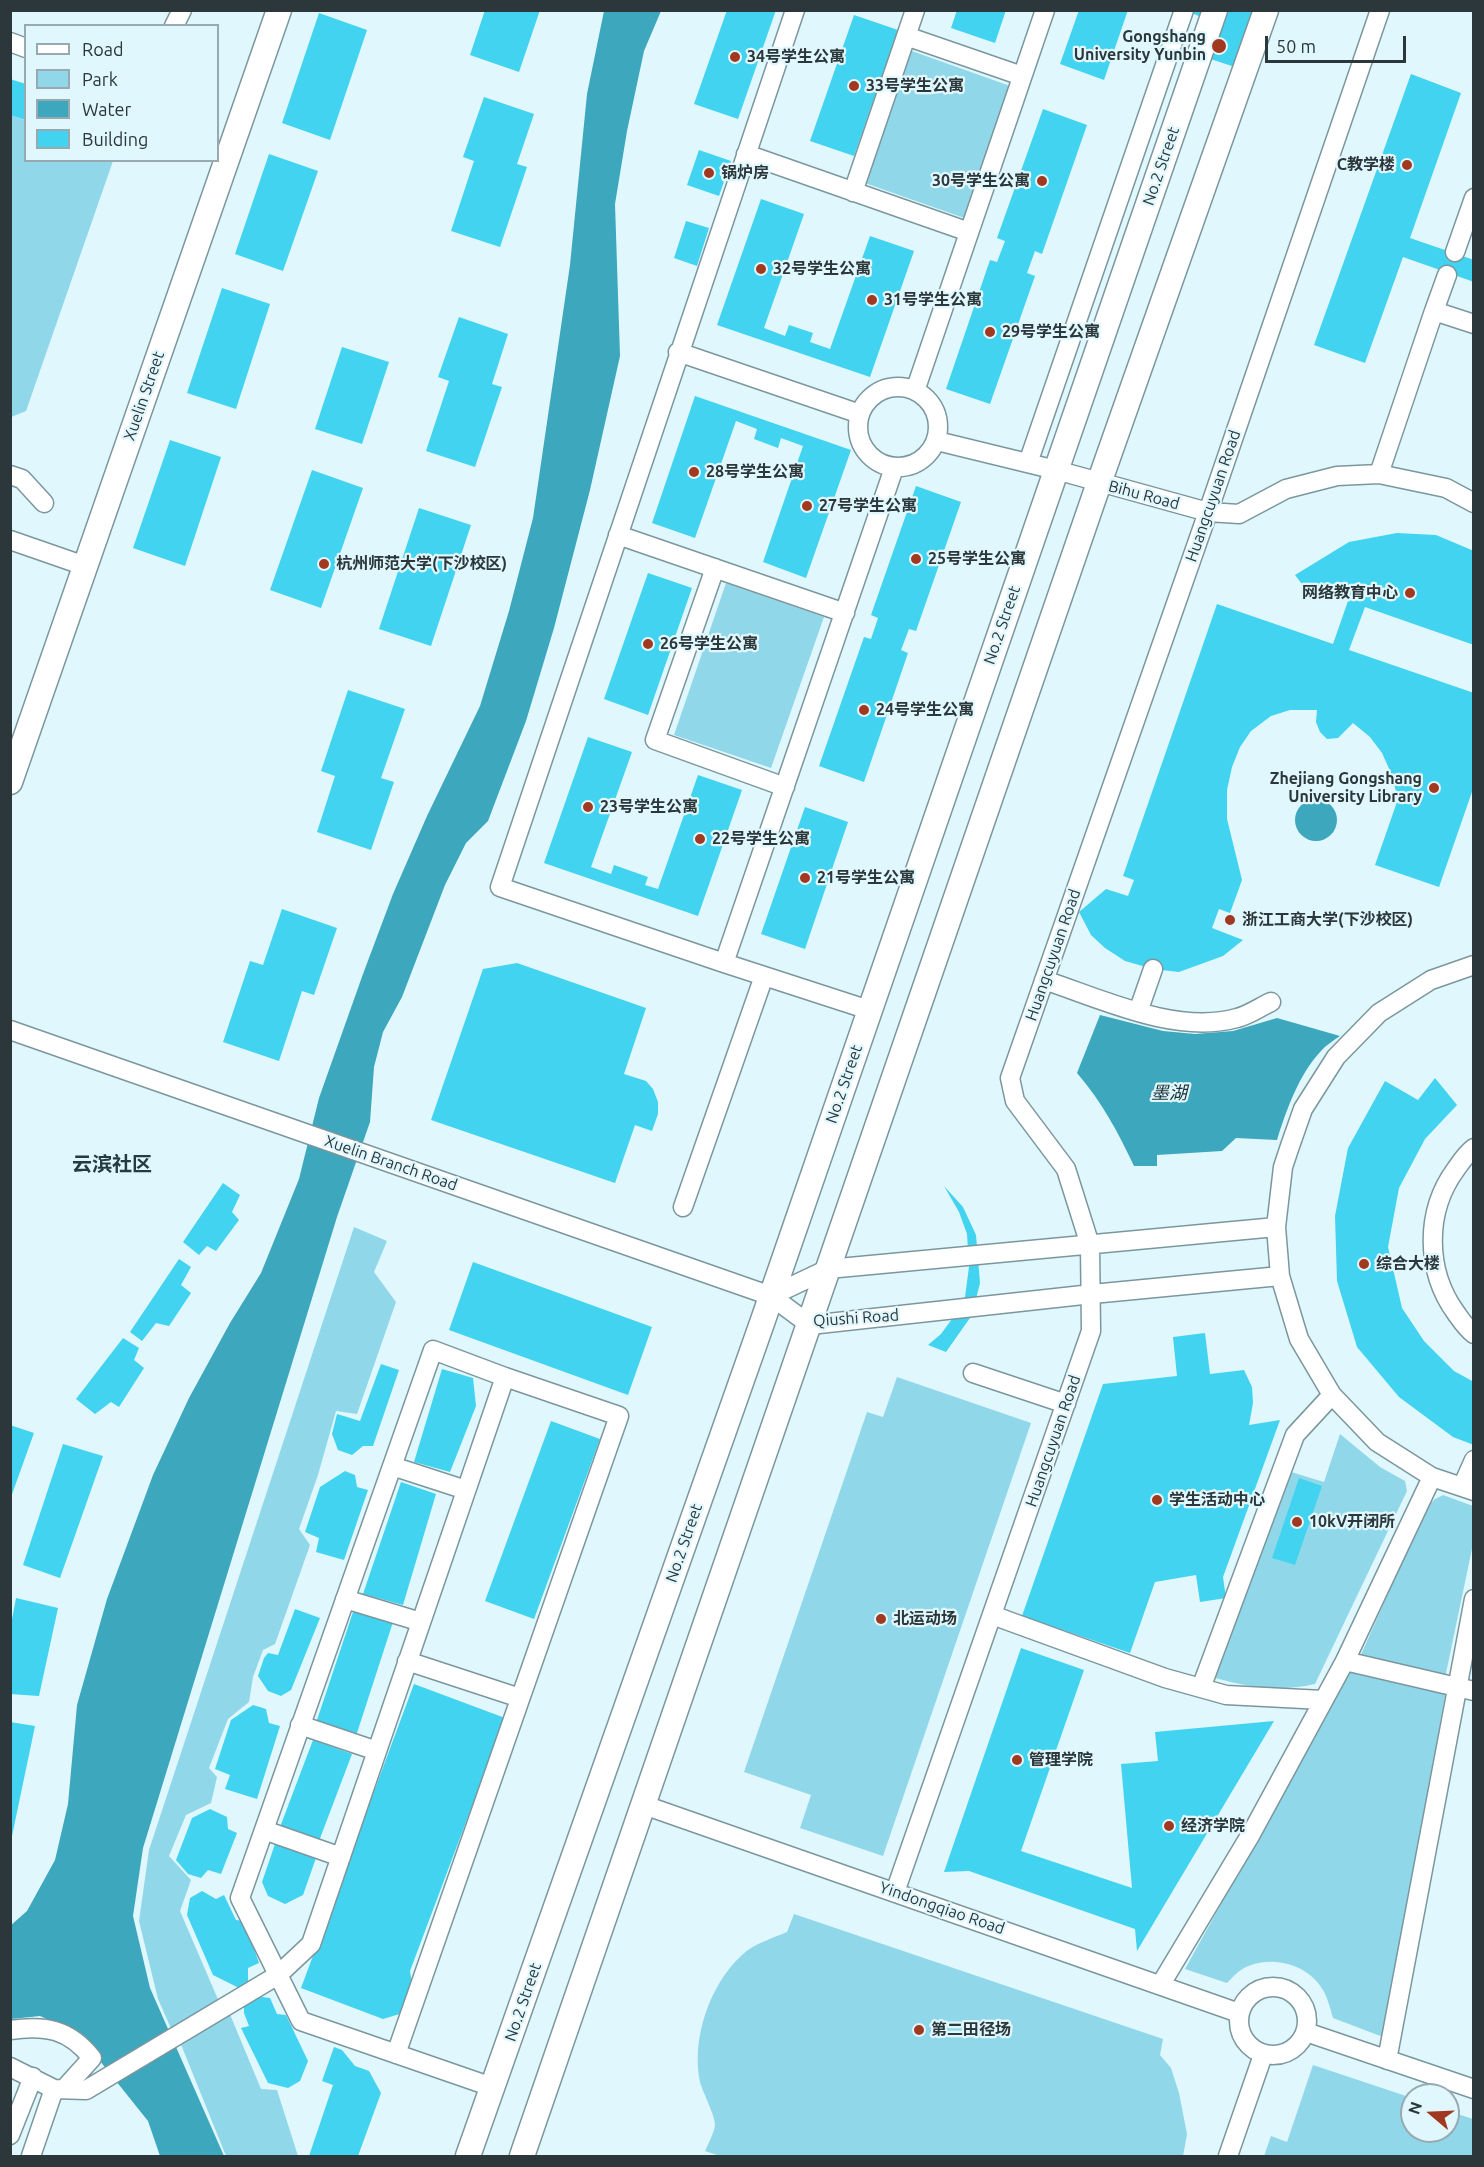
<!DOCTYPE html>
<html>
<head>
<meta charset="utf-8">
<style>
  body { margin:0 }
  #map { position:relative; width:1484px; height:2167px; overflow:hidden; background:#e0f7fd; font-family:Ubuntu,sans-serif }
  canvas { display:block }
  .frame { position:absolute; inset:0; border:12px solid #2b373a; pointer-events:none }
  .legend { position:absolute; left:24px; top:24px; width:195px; height:138px; box-sizing:border-box; background:#e0f7fd; border:2px solid #98aaaf; margin:0; padding:8px 10px; list-style:none; font-size:18px; color:#2b373a }
  .legend li { display:flex; align-items:center; gap:12px; height:30px }
  .legend b { width:30px; border:2px solid #98aaaf }
  .north { position:absolute; left:1400px; top:2083px; width:60px; height:60px; box-sizing:border-box; background:#e0f7fd; border:2px solid #98aaaf; border-radius:50%; rotate:289deg; font-size:16px; font-weight:700; line-height:24px; text-align:center; color:#2b373a }
  .north::after { content:''; display:block; margin:auto; width:21px; height:27px; background:#a13820; clip-path:polygon(50% 0,100% 100%,50% 72%,0 100%) }
  .scale { position:absolute; left:1265px; top:36px; width:141px; height:27px; box-sizing:border-box; border:3px solid #2b373a; border-top:0; padding-left:8px; font-size:18px; line-height:21px; white-space:nowrap; color:#2b373a; -webkit-text-stroke:4px #e0f7fd; paint-order:stroke }
</style>
</head>
<body>
<div id="map">
<canvas width="1484" height="2167"></canvas>
<div class="frame"></div>
<ul class="legend">
<li><b style="height:8px;background:#fff"></b>Road</li>
<li><b style="height:16px;background:#90d8e9"></b>Park</li>
<li><b style="height:16px;background:#3ca7bd"></b>Water</li>
<li><b style="height:16px;background:#41d3f0"></b>Building</li>
</ul>
<div class="north">N</div>
<div class="scale">50 m</div>
</div>
<script>
const ctx = document.querySelector('canvas').getContext('2d');
ctx.lineJoin = 'round';
function fill(path, color) {
  ctx.fillStyle = color;
  ctx.fill(path, 'evenodd');
}
function stroke(path, color, width, dash) {
  ctx.strokeStyle = color;
  ctx.lineWidth = width;
  ctx.lineCap = dash ? 'butt' : 'round';
  ctx.setLineDash(dash || []);
  ctx.stroke(path);
}
function write(font, color, halo, rows, align = 'center') {
  ctx.font = font + ' Ubuntu,"Noto Sans SC",sans-serif';
  ctx.lineWidth = 4.5;
  ctx.setLineDash([]);
  ctx.textBaseline = 'middle';
  ctx.strokeStyle = halo;
  ctx.fillStyle = color;
  for (const [text, x, y, turn = 0] of rows) {
    ctx.save();
    ctx.translate(x, y);
    ctx.rotate((+turn || 0) * Math.PI / 180);
    ctx.textAlign = isNaN(turn) ? turn : align;
    if (halo) ctx.strokeText(text, 0, 0);
    ctx.fillText(text, 0, 0);
    ctx.restore();
  }
}
fill(new Path2D(`
  M909 50 1013 87 967 219 862 182Z
  M11 115 25 120 26 160 113 161 26 411 11 417Z
  M726 583 824 617 771 768 674 735Z
  M354 1227 387 1241 374 1272 396 1302 357 1414 336 1411 318 1475 299 1529 310 1545 275 1644 263 1650 253 1677 249 1702 228 1719 209 1768 217 1777 211 1803 186 1815 169 1856 191 1880 180 1911 220 2004 173 2033 158 1999 139 1921 149 1850Z
  M897 1377 1031 1423 883 1856 800 1828 811 1795 744 1772 867 1412 883 1417Z
  M1340 1434 1380 1467 1405 1481 1407 1491 1315 1684C1282 1692 1247 1687 1215 1678L1291 1472 1324 1482Z
  M1443 1495 1473 1506V1544L1445 1678 1359 1659 1426 1508 1435 1499Z
  M1351 1670 1446 1691 1383 2037 1333 2018C1330 2008 1327 1995 1321 1987 1305 1962 1265 1954 1241 1970 1236 1973 1231 1979 1227 1983L1185 1969Z
  M794 1914 1163 2039 1160 2055 1171 2068 1179 2093 1187 2134 1183 2156H720L705 2151C708 2144 714 2133 715 2125 715 2115 703 2093 700 2082 691 2039 710 1984 742 1955 755 1943 771 1939 787 1932Z
  M229 2012 261 2089 277 2090 298 2156H226L180 2042Z
  M1313 2065 1412 2098V2131H1448V2111L1473 2119V2156H1264L1271 2136 1287 2142Z`), '#90d8e9');
fill(new Path2D(`
  M604 11H661L644 51 627 131 615 204 620 356 590 490 554 628 526 721 488 821 466 843 445 885 402 997 383 1032 374 1067 370 1122 337 1217 143 1848 133 1916 150 1988 224 2156H160L148 2121 96 2056 85 2036 40 2016 11 2019 10 1926 27 1911 55 1860 68 1804 77 1705 107 1599 153 1475 189 1398 230 1323 261 1273 299 1179 319 1098 363 974 393 894 427 816 480 706 509 611 533 518 570 265 587 94Z
  M1295 820a21 21 0 1 1 42 0a21 21 0 1 1-42 0Z
  M1100 1015 1163 1031 1195 1034 1233 1031 1277 1018 1340 1036C1333 1041 1326 1045 1321 1051 1299 1074 1286 1111 1277 1140L1236 1138 1222 1151 1157 1155V1166H1134C1118 1132 1102 1102 1077 1073Z`), '#3ca7bd');
fill(new Path2D(`
  M485 10H540L519 72 470 55Z
  M727 10H776L738 119 694 104Z
  M957 10H1006L995 43 951 28Z
  M1079 10H1128L1104 80 1060 64Z
  M1185 10H1275L1269 39 1251 33 1241 69 1189 52 1201 17Z
  M319 13 367 30 330 140 282 123Z
  M854 15 898 30 854 156 810 141Z
  M1411 74 1461 93 1410 238 1474 260V282L1403 257 1365 363 1314 345Z
  M10 79 26 84V120L10 115Z
  M484 97 534 114 517 164 527 167 500 247 451 231 474 161 463 157Z
  M1043 109 1087 125 1042 254 1035 251 1027 273 1035 276 990 404 946 389 990 260 997 262 1005 241 997 238Z
  M699 150 731 161 719 196 687 185Z
  M269 154 318 171 283 271 235 254Z
  M761 199 804 214 764 328 785 336 789 325 813 333 810 342 830 349 870 236 914 251 870 377 717 325Z
  M686 221 709 228 697 266 674 258Z
  M222 288 270 304 236 409 187 393Z
  M459 317 508 334 492 384 502 387 475 467 426 451 449 381 438 377Z
  M342 347 389 362 362 444 315 429Z
  M695 396 851 450 806 578 763 562 803 446 781 438 778 448 754 439 757 429 736 421 695 538 652 523Z
  M170 440 221 457 185 566 133 548Z
  M312 470 363 488 321 608 270 590Z
  M916 486 961 502 916 631 909 629 901 650 908 653 864 782 819 766 864 637 871 639 878 618 871 615Z
  M419 508 471 525 431 646 379 629Z
  M1397 533 1436 535 1474 551V645L1365 607 1349 650 1474 693V786L1439 887 1375 865 1398 799 1391 773 1382 753 1370 737 1353 723 1338 738 1327 739 1320 732 1316 722 1317 710H1290L1271 716 1251 731 1240 747 1232 767 1227 790V819L1242 880 1230 913 1219 909 1212 928 1243 940 1223 956 1179 972 1153 969 1125 961 1105 948 1091 935 1079 912 1106 889 1128 896 1134 880 1123 876 1217 604 1333 644 1348 601 1345 586 1315 601 1295 575 1349 542Z
  M648 573 692 588 648 715 604 699Z
  M348 690 405 709 381 778 394 782 371 850 317 832 335 776 321 771Z
  M588 737 632 752 591 867 611 874 614 865 648 877 645 885 658 889 698 775 742 790 698 916 544 863Z
  M805 807 848 822 805 949 761 934Z
  M282 909 337 928 314 995 302 991 279 1061 223 1042 250 961 263 965Z
  M517 963 646 1008 624 1074 646 1081 653 1089 658 1102V1114L652 1131 635 1125 615 1183 431 1120 483 969Z
  M1435 1078 1457 1105 1425 1139 1399 1188 1388 1247 1402 1308 1424 1341 1454 1371 1474 1382V1445L1453 1437 1399 1397 1357 1347 1337 1281 1335 1216 1348 1148 1385 1081 1418 1100Z
  M223 1183 240 1195 232 1212 239 1220 216 1251 207 1246 199 1255 183 1242Z
  M944 1186 963 1207 976 1235 980 1283 972 1315 946 1352 928 1345 941 1334 952 1319 965 1297 969 1267 967 1234 959 1212Z
  M179 1259 191 1267 181 1285 191 1293 169 1326 156 1323 142 1341 130 1332Z
  M473 1262 652 1327 628 1395 449 1330Z
  M1205 1333 1210 1374 1244 1370 1252 1387 1253 1403 1249 1425 1280 1420 1223 1577 1226 1598 1200 1602 1196 1575 1155 1582 1130 1653 1022 1616 1103 1384 1177 1376 1173 1337Z
  M123 1338 139 1348 134 1360 144 1368 119 1407 111 1402 95 1414 76 1399Z
  M381 1364 399 1370 373 1446H363L352 1455 338 1450 332 1434 337 1414 360 1421Z
  M442 1369 473 1378 476 1406 450 1472 414 1462Z
  M551 1421 600 1439 534 1619 485 1601Z
  M10 1425 34 1433 11 1497H10Z
  M63 1444 103 1456 60 1578 23 1565Z
  M345 1471 355 1475 357 1487 368 1490 344 1560 316 1552 319 1538 305 1532 320 1487Z
  M1299 1478 1322 1486 1295 1565 1272 1558Z
  M401 1482 436 1494 403 1605 363 1594Z
  M16 1598 58 1608 39 1696 10 1694V1630Z
  M295 1609 320 1618 291 1690 281 1696 268 1691 258 1676 264 1658 268 1653 278 1655Z
  M354 1609 393 1622 356 1736 316 1723Z
  M1021 1648 1084 1670 1021 1851 1132 1888 1121 1764 1158 1761 1155 1732 1274 1721 1137 1951 1135 1929 969 1871 944 1872Z
  M414 1684 505 1718 410 1971 414 1997 403 2013 383 2019 301 1988Z
  M253 1705 266 1709 269 1723 280 1726 257 1799 225 1789 230 1775 215 1769 231 1720Z
  M10 1722 35 1726 12 1836H10Z
  M313 1740 352 1754 319 1841 280 1827Z
  M210 1809 227 1817 228 1829 237 1833 221 1874 208 1870 201 1878 188 1874 176 1860 192 1818Z
  M276 1841 317 1855 303 1895 285 1904 268 1896 262 1882Z
  M202 1891 216 1899 224 1895 236 1920 244 1921 259 1963 248 1968V1981L239 1988 213 1975 187 1915 190 1898Z
  M254 1996 270 1998 277 2014 286 2015 308 2061 300 2081 288 2088 268 2083 241 2028 249 2026 244 2013V2001Z
  M334 2047 342 2050 355 2066 369 2071 381 2093 358 2156H309L333 2085 322 2081Z`), '#41d3f0');
const minor = new Path2D(`
  M795 10 500 887 724 963 869 1010
  M174 26 182 10
  M906 36 1022 76
  M10 42 26 48
  M746 154 969 232
  M853 192 915 10
  M1455 252 1474 198
  M1434 311 1447 275
  M678 352 860 414
  M858 427a40 40 0 1 1 80 0a40 40 0 1 1-80 0Z
  M915 391 1045 10
  M937 441 1056 470 1208 512 1239 514 1286 489 1337 476 1379 474 1446 488 1474 503
  M1028 463 1184 10
  M1379 474 1434 311 1474 324
  M10 475 22 479 44 503
  M618 535 845 613
  M10 540 85 566
  M715 568 655 740 785 787
  M724 963 894 468
  M1474 965 1431 980 1379 1013 1336 1057 1303 1109 1290 1146 1283 1167 1276 1227 1280 1276 1299 1339 1332 1395 1377 1442 1432 1477 1474 1491
  M1044 980C1102 999 1176 1035 1237 1018 1249 1015 1260 1007 1271 1002
  M1138 1012 1153 969
  M10 1030 771 1296 810 1325 1092 1294 1280 1276
  M1474 1148C1466 1154 1461 1162 1456 1169 1425 1211 1425 1270 1456 1313 1461 1320 1466 1328 1474 1334
  M683 1207 764 976
  M771 1296 828 1269 1276 1227
  M973 1373 1066 1404
  M392 1466 466 1490
  M1462 1487 1474 1460
  M345 1599 421 1622
  M992 1615 1165 1678 1226 1695 1323 1700
  M407 1661 520 1698
  M1345 1661 1474 1691
  M1201 1688 1295 1435 1332 1395
  M300 1725 377 1751
  M644 1805 1239 2013
  M264 1830 341 1857
  M895 1892 1091 1331 1090 1245 1066 1169 1015 1101 1010 1078 1208 512 1380 10
  M1161 1984 1251 1834 1345 1661 1432 1477
  M1239 2021a34 34 0 1 1 68 0a34 34 0 1 1-68 0Z
  M10 2030C46 2025 69 2029 92 2058L64 2089
  M1306 2032 1474 2089
  M396 2054 619 1416 505 1377
  M1387 2060 1474 1599
  M10 2067 54 2089 86 2090 278 1975 311 1944 505 1377 433 1350 240 1898 301 2021 492 2087
  M10 2135 33 2077
  M31 2156 54 2089
  M1228 2156 1263 2055`);
const major = new Path2D(`
  M10 782 279 10
  M468 2156 762 1323 1215 10
  M522 2156 1099 483 1266 10`);
stroke(minor, '#7b979e', 21);
stroke(major, '#7b979e', 27);
stroke(minor, '#fff', 18);
stroke(major, '#fff', 24);
for (const [x, y, r, color] of [
  [1219,46,8,"#a13820"],
  [735,57,6,"#a13820"],
  [854,86,6,"#a13820"],
  [1407,165,6,"#a13820"],
  [709,173,6,"#a13820"],
  [1042,181,6,"#a13820"],
  [761,269,6,"#a13820"],
  [872,300,6,"#a13820"],
  [990,332,6,"#a13820"],
  [694,472,6,"#a13820"],
  [807,506,6,"#a13820"],
  [916,559,6,"#a13820"],
  [324,564,6,"#a13820"],
  [1410,593,6,"#a13820"],
  [648,644,6,"#a13820"],
  [864,710,6,"#a13820"],
  [1434,788,6,"#a13820"],
  [588,807,6,"#a13820"],
  [700,839,6,"#a13820"],
  [805,878,6,"#a13820"],
  [1230,920,6,"#a13820"],
  [1364,1264,6,"#a13820"],
  [1157,1500,6,"#a13820"],
  [1297,1522,6,"#a13820"],
  [881,1619,6,"#a13820"],
  [1017,1760,6,"#a13820"],
  [1169,1826,6,"#a13820"],
  [919,2030,6,"#a13820"]
]) {
  const dot = new Path2D();
  dot.arc(x, y, r, 0, 2 * Math.PI);
  ctx.fillStyle = color;
  ctx.fill(dot);
  stroke(dot, '#e0f7fd', 2);
}
write('bold 16px', '#2b373a', '#e0f7fd', [
  ["Gongshang",1206,37,"right"],
  ["University Yunbin",1206,55,"right"],
  ["34号学生公寓",747,57],
  ["33号学生公寓",866,86],
  ["C教学楼",1395,165,"right"],
  ["锅炉房",721,173],
  ["30号学生公寓",1030,181,"right"],
  ["32号学生公寓",773,269],
  ["31号学生公寓",884,300],
  ["29号学生公寓",1002,332],
  ["28号学生公寓",706,472],
  ["27号学生公寓",819,506],
  ["25号学生公寓",928,559],
  ["杭州师范大学(下沙校区)",336,564],
  ["网络教育中心",1398,593,"right"],
  ["26号学生公寓",660,644],
  ["24号学生公寓",876,710],
  ["Zhejiang Gongshang",1422,779,"right"],
  ["University Library",1422,797,"right"],
  ["23号学生公寓",600,807],
  ["22号学生公寓",712,839],
  ["21号学生公寓",817,878],
  ["浙江工商大学(下沙校区)",1242,920],
  ["综合大楼",1376,1264],
  ["学生活动中心",1169,1500],
  ["10kV开闭所",1309,1522],
  ["北运动场",893,1619],
  ["管理学院",1029,1760],
  ["经济学院",1181,1826],
  ["第二田径场",931,2030]
], 'left');
write('16px', '#2b373a', '#e0f7fd', [
  ["No.2 Street",1161,166,-71],
  ["Xuelin Street",144,396,-71],
  ["Bihu Road",1144,495,15],
  ["Huangcuyuan Road",1213,496,-71],
  ["No.2 Street",1002,625,-71],
  ["Huangcuyuan Road",1053,955,-71],
  ["No.2 Street",844,1084,-71],
  ["Xuelin Branch Road",391,1163,19],
  ["Qiushi Road",856,1318,-4],
  ["Huangcuyuan Road",1053,1441,-71],
  ["No.2 Street",684,1543,-71],
  ["Yindongqiao Road",942,1908,19],
  ["No.2 Street",523,2002,-71]
]);
write('italic 18px', '#182f35', '#e0f7fd', [
  ["墨湖",1169,1093]
]);
write('bold 20px', '#233c42', '#e0f7fd', [
  ["云滨社区",112,1164]
]);
</script>
</body>
</html>
